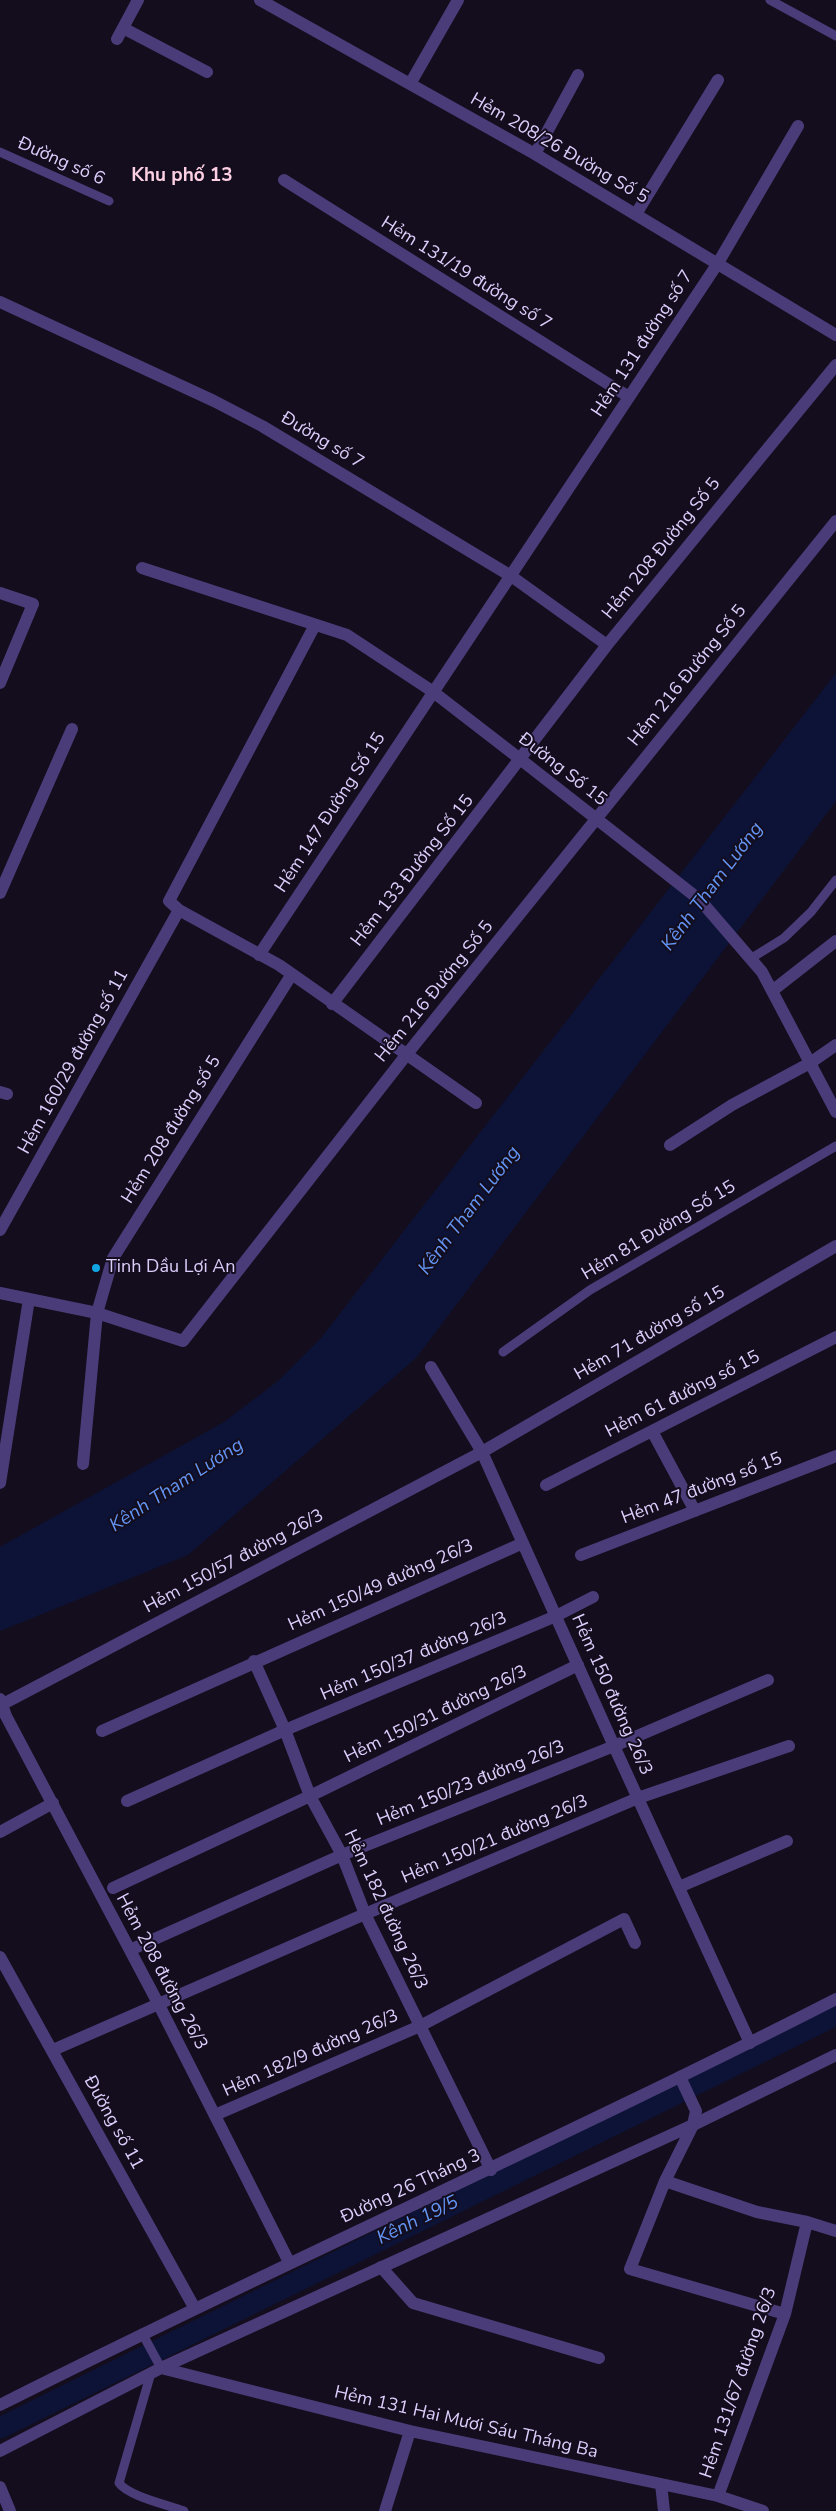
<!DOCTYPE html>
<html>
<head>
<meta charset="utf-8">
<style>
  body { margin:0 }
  canvas { display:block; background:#130d1d }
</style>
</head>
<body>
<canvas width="836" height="2511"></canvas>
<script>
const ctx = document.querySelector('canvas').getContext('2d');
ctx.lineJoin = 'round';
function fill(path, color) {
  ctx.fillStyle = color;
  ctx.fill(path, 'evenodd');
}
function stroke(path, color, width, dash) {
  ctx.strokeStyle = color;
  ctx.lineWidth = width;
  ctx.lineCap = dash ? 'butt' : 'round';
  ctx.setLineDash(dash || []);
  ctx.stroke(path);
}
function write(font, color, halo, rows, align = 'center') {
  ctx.font = font + ' "Nunito Sans",sans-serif';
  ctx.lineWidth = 4;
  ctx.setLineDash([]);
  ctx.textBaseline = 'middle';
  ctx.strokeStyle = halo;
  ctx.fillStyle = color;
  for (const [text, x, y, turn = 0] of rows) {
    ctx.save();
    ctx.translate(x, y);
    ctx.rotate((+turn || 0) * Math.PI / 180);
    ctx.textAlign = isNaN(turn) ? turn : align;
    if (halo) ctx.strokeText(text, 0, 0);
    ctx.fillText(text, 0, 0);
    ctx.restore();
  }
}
fill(new Path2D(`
  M836 673V801L416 1358 188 1555 0 1631V1547L224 1422 278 1381 321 1338Z`), '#0c1337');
stroke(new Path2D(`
  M0 2428 836 2015`), '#0c1337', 21);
stroke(new Path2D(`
  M770 0 836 36
  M0 152 109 201
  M750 959 784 938 811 912 836 880
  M503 1352 590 1290 836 1146
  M142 2333 161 2368
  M151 2373 119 2483C128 2496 168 2505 184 2511`), '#4a3c79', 9);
stroke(new Path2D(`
  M260 0 535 154 836 335
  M123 28 207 72
  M117 39 138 0
  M410 84 458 0
  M535 154 578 75
  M284 180 629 397
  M636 214 718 80
  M0 302 214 401 262 426 511 576 607 645
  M142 568 347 635 432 691 520 759 700 900 762 972 836 1112
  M0 593 33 604 0 683
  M315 625 169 901 179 910 279 965 476 1103
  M0 893 72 729
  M259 955 718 263 798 126
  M772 991 836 941
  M332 1004 607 645 836 365
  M0 1092 7 1094
  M670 1145 732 1105 810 1063 836 1045
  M0 1230 179 910
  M0 1293 97 1313 183 1341 407 1054 836 521
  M431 1367 482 1452 614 1746 750 2043
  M652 1431 695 1511
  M83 1464 97 1313 113 1258 292 974
  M0 1483 29 1299
  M546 1485 836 1337
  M581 1555 836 1456
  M254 1661 285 1730 310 1796 342 1855 365 1914 491 2170
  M0 1699 6 1716 159 2005 289 2262
  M3 1704 482 1452 836 1246
  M102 1731 523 1543
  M127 1801 285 1730 556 1616 593 1597
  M0 1832 53 1803
  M679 1887 787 1841
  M113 1888 310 1796 578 1665
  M130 1950 342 1855 614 1746 768 1680
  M0 1957 194 2307
  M53 2050 365 1914 638 1798 789 1746
  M680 2077 696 2111 693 2125 665 2181 630 2269 785 2314
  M215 2115 420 2026 624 1919 635 1943
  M665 2181 757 2212 807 2222 836 2231
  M381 2267 413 2303 599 2358
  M161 2368 410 2431 718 2496 763 2511
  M661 2484 664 2511
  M0 2487 10 2511
  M718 2496 785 2314 807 2222
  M385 2511 410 2431`), '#4a3c79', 12);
stroke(new Path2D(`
  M0 2405C277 2265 560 2140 836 1999
  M0 2451 161 2368 693 2125 836 2055`), '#4a3c79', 12);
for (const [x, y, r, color] of [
  [96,1268,5,"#11a5e4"]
]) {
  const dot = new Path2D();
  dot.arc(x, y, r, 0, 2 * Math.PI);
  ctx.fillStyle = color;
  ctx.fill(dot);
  stroke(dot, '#130d1d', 2);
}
write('18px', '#dccdfb', '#130d1d', [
  ["Hẻm 208/26 Đường Số 5",559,149,30],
  ["Đường số 6",61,162,24],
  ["Hẻm 131/19 đường số 7",466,274,32],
  ["Hẻm 131 đường số 7",643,344,-57],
  ["Đường số 7",322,441,31],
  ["Hẻm 208 Đường Số 5",662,549,-51],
  ["Hẻm 216 Đường Số 5",688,676,-51],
  ["Đường Số 15",562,770,38],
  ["Hẻm 147 Đường Số 15",331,813,-57],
  ["Hẻm 133 Đường Số 15",413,871,-52],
  ["Hẻm 216 Đường Số 5",435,992,-51],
  ["Hẻm 160/29 đường số 11",74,1062,-61],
  ["Hẻm 208 đường số 5",172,1130,-58],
  ["Hẻm 81 Đường Số 15",659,1231,-31],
  ["Hẻm 71 đường số 15",650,1334,-30],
  ["Hẻm 61 đường số 15",683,1395,-27],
  ["Hẻm 47 đường số 15",702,1489,-21],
  ["Hẻm 150/57 đường 26/3",234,1562,-28],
  ["Hẻm 150/49 đường 26/3",381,1586,-24],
  ["Hẻm 150/37 đường 26/3",414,1657,-23],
  ["Hẻm 150 đường 26/3",611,1695,66],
  ["Hẻm 150/31 đường 26/3",436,1715,-26],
  ["Hẻm 150/23 đường 26/3",471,1784,-22],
  ["Hẻm 150/21 đường 26/3",495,1840,-23],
  ["Hẻm 182 đường 26/3",385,1910,65],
  ["Hẻm 208 đường 26/3",161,1972,62],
  ["Hẻm 182/9 đường 26/3",311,2054,-24],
  ["Đường số 11",113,2123,61],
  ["Đường 26 Tháng 3",411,2187,-25],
  ["Hẻm 131/67 đường 26/3",739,2383,-71],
  ["Hẻm 131 Hai Mươi Sáu Tháng Ba",466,2423,13]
]);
write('18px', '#dccdfb', '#130d1d', [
  ["Tinh Dầu Lợi An",106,1268]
], 'left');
write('bold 19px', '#fccfe2', '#130d1d', [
  ["Khu phố 13",182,176]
]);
write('italic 19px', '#6394f4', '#130d1d', [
  ["Kênh Tham Lương",713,887,-53],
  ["Kênh Tham Lương",470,1211,-53],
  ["Kênh Tham Lương",177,1486,-33],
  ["Kênh 19/5",418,2221,-26]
]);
</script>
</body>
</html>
